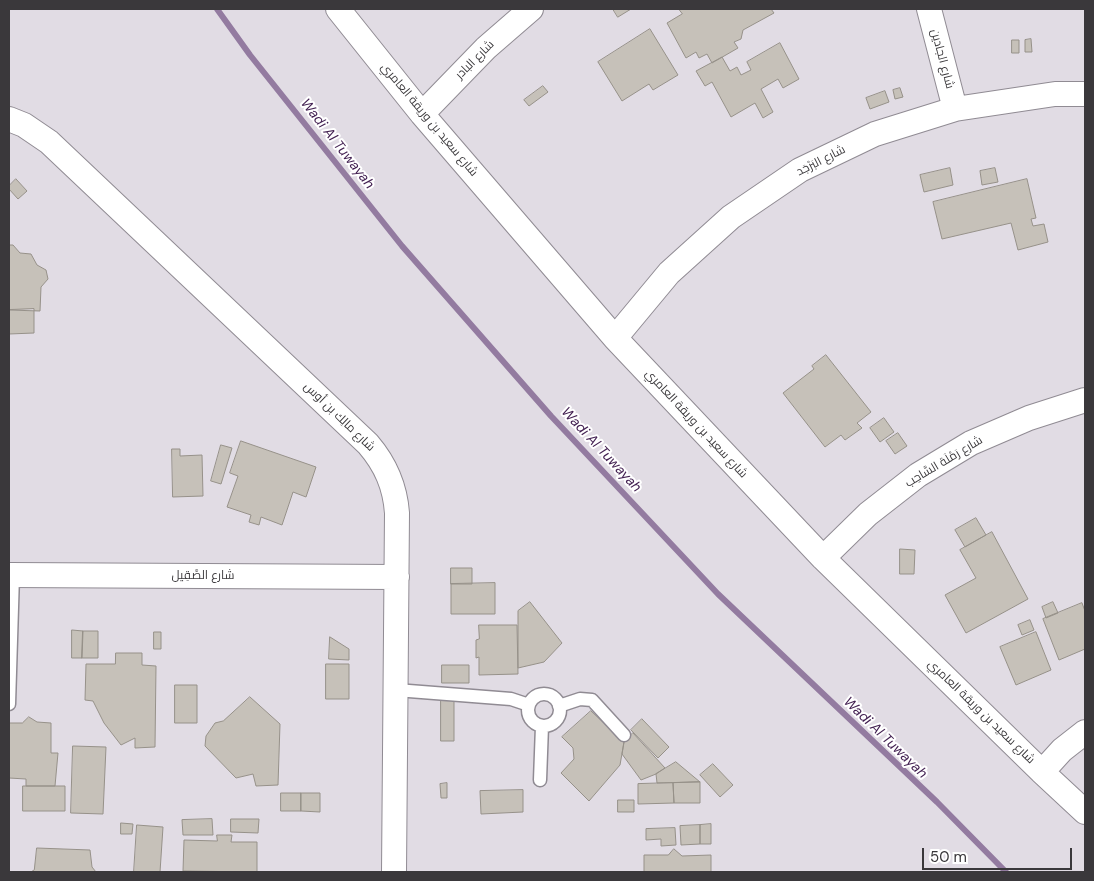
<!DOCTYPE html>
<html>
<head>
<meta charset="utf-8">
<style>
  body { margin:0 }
  #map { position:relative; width:1094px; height:881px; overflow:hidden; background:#e1dce4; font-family:"DM Sans",sans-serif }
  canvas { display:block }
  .frame { position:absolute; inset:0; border:10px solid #3a383b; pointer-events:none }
  .scale { position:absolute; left:922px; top:848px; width:150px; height:22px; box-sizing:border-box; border:2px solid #3a383b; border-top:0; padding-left:6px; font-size:15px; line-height:18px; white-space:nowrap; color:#3a383b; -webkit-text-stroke:4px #fff; paint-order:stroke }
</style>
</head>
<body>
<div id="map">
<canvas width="1094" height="881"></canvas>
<div class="frame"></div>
<div class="scale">50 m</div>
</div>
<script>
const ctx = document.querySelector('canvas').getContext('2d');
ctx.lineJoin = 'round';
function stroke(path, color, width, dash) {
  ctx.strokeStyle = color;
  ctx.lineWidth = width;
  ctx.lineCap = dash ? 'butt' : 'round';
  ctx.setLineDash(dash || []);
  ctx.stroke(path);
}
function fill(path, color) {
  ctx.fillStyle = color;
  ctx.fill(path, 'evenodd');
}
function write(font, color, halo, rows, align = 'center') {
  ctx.font = font + ' "DM Sans",Cairo,sans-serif';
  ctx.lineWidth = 4;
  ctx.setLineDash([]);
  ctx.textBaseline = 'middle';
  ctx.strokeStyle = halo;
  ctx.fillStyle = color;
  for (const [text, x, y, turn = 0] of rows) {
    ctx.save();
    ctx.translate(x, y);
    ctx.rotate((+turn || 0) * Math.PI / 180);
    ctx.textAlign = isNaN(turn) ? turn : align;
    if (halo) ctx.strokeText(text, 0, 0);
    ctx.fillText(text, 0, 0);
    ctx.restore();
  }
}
stroke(new Path2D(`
  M217 9 250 55 402 246 551 416 718 594 937 802 1006 872`), '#937ba0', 6);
const building = new Path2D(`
  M613 9H631L618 17Z
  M679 9H771L774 13 743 30 741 39 734 42 738 48 712 63 707 54 699 58 696 52 686 58 667 23 682 14Z
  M650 29 678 75 653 90 649 84 622 101 598 62Z
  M1031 39 1032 52H1025V40Z
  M1012 40H1019V53H1012Z
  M780 43 799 79 783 88 778 79 761 89 773 112 763 118 755 103 731 117 712 82 705 86 696 71 722 57 730 71 737 67 741 75 751 70 747 62Z
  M543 86 548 92 529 106 524 100Z
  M900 88 903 97 895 99 893 90Z
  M885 91 889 102 870 109 866 98Z
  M950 168 953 185 924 192 920 175Z
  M995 168 998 182 982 185 980 171Z
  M16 179 27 191 18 199 9 189V186Z
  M1027 179 1036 218 1031 219 1033 226 1044 224 1048 242 1018 250 1011 223 942 239 933 202Z
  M9 245H13L20 253 31 254 37 265 46 270 48 279 41 287 40 311 9 310Z
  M34 309V333L9 334V310Z
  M826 355 871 412 857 423 862 428 845 440 841 435 825 447 783 393 814 369 812 366Z
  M884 418 894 432 880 442 870 428Z
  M898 433 907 446 895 454 886 441Z
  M241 441 316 467 306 497 293 492 282 525 261 517 259 525 249 522 251 515 227 507 238 476 230 473Z
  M221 445 232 448 221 484 211 481Z
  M172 449H180V456L202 455 203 496 173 497Z
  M976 518 986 535 965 547 955 530Z
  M992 532 1028 599 966 633 945 595 976 578 960 550Z
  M900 549 915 550 914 574H900Z
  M451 568H472V584H451Z
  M495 583V614H451V584Z
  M530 602 562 643 544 662 518 668V611Z
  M1053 602 1058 613 1046 618 1042 607Z
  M1082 603 1085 611V649L1059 660 1043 619Z
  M1030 620 1034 630 1022 635 1018 625Z
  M479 625H517L518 674 479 675V657L476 658V640L479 639Z
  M72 630 83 631 82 658H72Z
  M83 631H98V658H82Z
  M154 632H161V649H154Z
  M1036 632 1051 670 1016 685 1000 647Z
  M330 637 349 649V660L329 659Z
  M116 653H142V665L156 666 155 747 135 748V738L121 745 104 723 93 701 85 700 86 664H115Z
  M326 664H349V699H326Z
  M442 665H469V683H442Z
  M175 685H197V723H175Z
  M441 695H454V741H441Z
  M250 697 280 724 278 785 256 786 253 774 236 778 205 746 206 736 215 723 223 721Z
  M591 711 624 742 620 765 589 801 561 773 574 759 573 748 562 737Z
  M29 717 37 722 51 723V753H58L55 786H26V779L9 778V723H22Z
  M642 719 669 747 658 758 631 730Z
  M633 733 665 768 656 774 641 780 622 754 624 742Z
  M73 746 106 747 103 814 71 813Z
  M676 762 700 782 657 783 656 774Z
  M713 764 733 785 720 797 700 775Z
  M700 782V803H674L673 783Z
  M447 783V798H441L440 784Z
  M673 783 674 803 638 804V784Z
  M23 786H65V811H23Z
  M523 790V812L481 814 480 791Z
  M281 793H301V811H281Z
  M301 793H320V812L301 811Z
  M618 800H634V812H618Z
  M212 819 213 835H183L182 820Z
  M231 819H259L258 833 231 832Z
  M121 823 133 824 132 834H121Z
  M711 824V844H700V825Z
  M137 825 163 827 160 872H134Z
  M700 825V844L681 845 680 826Z
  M675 828 676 845 661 846V839L646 840V829Z
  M217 835H232L231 842H257V872L183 871 184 840 217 841Z
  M37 848 90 850 92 867 96 872H31L34 870Z
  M674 849 682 856 711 855V872H644V855H668Z`);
fill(building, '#c6c1b9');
stroke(building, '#969189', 1);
const lane = new Path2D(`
  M396 690 511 699 529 705
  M528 710a16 16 0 1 1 32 0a16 16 0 1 1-32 0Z
  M9 704 13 575
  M559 706 580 699 592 700 624 735
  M540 780 542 726`);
const street = new Path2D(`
  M338 9 422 114 615 338 823 558 1042 772 1085 812
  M929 9 955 109
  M422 114 486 48 531 9
  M9 119 24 125 49 142 368 444C386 465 395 486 397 513L394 872
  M615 338 669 273 731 217 800 170 875 134 955 109 1055 94H1085
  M823 558 868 514 918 475 971 443 1029 418 1085 400
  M9 575 397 577
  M1042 772 1062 750 1085 732`);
stroke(lane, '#908b93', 15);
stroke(street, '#908b93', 26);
stroke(lane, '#fff', 12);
stroke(street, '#fff', 24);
write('12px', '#3a383b', '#fff', [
  ["شارع الجادين",942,59,75],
  ["شارع البادر",475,60,-45],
  ["شارع سعيد بن وريقة العامري",429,120,50],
  ["شارع البَرْجَد",821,161,-27],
  ["شارع مالِك بن أوس",339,417,44],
  ["شارع سعيد بن وريقة العامري",696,424,47],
  ["شارع رَمْلَة السَّاحِب",944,462,-31],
  ["شارع الصَّقِيل",203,576],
  ["شارع سعيد بن وريقة العامري",981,712,44]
]);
write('italic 14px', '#432152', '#fff', [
  ["Wadi Al Tuwayah",337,144,52],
  ["Wadi Al Tuwayah",601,450,47],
  ["Wadi Al Tuwayah",885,738,44]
]);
</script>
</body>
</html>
